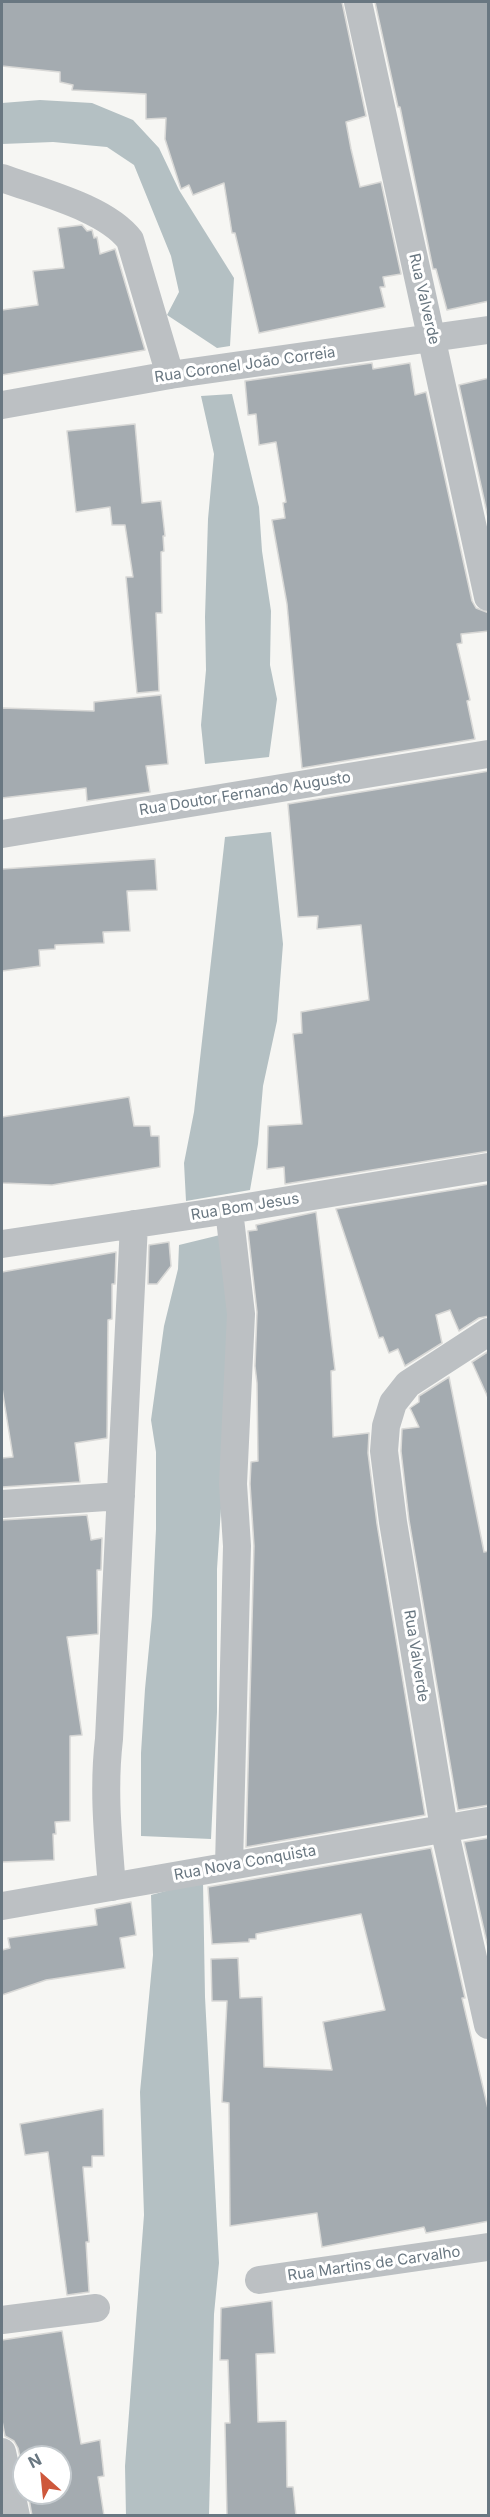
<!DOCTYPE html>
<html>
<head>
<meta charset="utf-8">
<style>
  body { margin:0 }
  #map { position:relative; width:490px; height:2517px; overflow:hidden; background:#f6f6f3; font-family:Inter,sans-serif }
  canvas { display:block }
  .frame { position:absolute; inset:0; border:3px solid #697781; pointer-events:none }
  .north { position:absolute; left:12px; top:2445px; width:60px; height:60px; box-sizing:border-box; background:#fff; border:2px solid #c3c9cd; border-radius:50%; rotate:333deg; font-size:16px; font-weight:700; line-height:24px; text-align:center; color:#697781 }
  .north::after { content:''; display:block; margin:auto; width:21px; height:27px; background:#ce583c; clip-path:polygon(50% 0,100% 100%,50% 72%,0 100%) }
</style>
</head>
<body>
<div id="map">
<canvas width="490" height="2517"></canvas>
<div class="frame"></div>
<div class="north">N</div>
</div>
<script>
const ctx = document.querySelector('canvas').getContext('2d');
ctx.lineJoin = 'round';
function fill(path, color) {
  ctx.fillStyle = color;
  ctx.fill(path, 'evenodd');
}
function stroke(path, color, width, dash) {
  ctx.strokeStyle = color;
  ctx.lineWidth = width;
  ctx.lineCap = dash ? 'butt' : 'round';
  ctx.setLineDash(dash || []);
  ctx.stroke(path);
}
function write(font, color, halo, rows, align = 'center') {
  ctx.font = font + ' Inter,sans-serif';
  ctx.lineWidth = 6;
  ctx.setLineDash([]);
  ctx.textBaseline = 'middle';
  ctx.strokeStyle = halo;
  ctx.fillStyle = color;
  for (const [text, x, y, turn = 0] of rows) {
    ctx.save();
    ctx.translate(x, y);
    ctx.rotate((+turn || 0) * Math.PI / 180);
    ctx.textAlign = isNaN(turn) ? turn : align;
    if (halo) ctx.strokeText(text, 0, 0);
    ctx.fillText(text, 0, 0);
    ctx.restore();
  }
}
fill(new Path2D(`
  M40 100 92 103 133 120 159 148 179 190 234 278 230 346 217 348 167 315 179 292 171 256 134 165 107 147 53 142 2 144V103Z
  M232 394 259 507 262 551 271 611 270 665 277 699 269 757 205 764 201 725 206 670 205 617 208 519 214 454 201 396Z
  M271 832 283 944 277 1021 263 1086 258 1144 250 1190 186 1201 184 1163 194 1112 225 837Z
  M220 1235 232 1342 217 1569V1712L211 1839 141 1836V1753L145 1689 152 1616 156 1529V1452L151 1420 164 1326 178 1269 179 1245Z
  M203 1881 205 1997 219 2263 214 2314 209 2515 126 2516 125 2466 144 2215 140 2092 153 1955 151 1895Z`), '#b4c0c3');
const building = new Path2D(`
  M2 2H342L366 116 346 122 351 149 360 187 381 182 401 274 383 277 385 287H380L385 307 259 333 235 233H232L224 183 193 195 189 185 181 189 165 139 166 118 146 119V94L72 90 73 85 60 82V72L2 66Z
  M375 2H489V301L447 310 436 269H433L400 107H398Z
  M82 225 87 231 92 230 94 238 97 237 100 254 115 249 145 350 2 375V310L38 305 33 271 64 268 58 228Z
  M372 363 373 369 410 363 415 395 426 392 472 601 476 608 489 613V631L461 634 462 643 457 644 470 700 467 701 475 739 302 768 287 604 272 520 285 518 283 503 286 502 276 442 259 445 256 414 248 415 245 381Z
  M489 378V522L459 385Z
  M135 424 142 503 161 501 165 536H163L164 551 161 552 162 613H156L159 691 137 693 126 577H133L125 525H112L110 507 76 512 67 431Z
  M161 695 168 764 146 766 150 792 87 801 86 788 2 798V708L94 711V702Z
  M489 771V1151L285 1184 284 1167 267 1169 268 1126 302 1124 293 1034 302 1033 301 1012 369 1000 361 925 317 929 318 916 298 917 288 804Z
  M155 859 157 890 127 891 130 931 103 932 104 943 55 945V949L39 950 40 966 2 971V869Z
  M129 1097 134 1126H150L151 1136H159L160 1167 52 1185 2 1183V1117Z
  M489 1184V1316L479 1318 459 1331 450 1310 436 1315 442 1343 405 1366 398 1349 389 1353 383 1337 379 1338 336 1209Z
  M316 1212 335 1370 331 1371 333 1437 369 1433 368 1453 377 1524 425 1815 246 1847 254 1546 250 1484 251 1462 258 1461 257 1383 255 1366 257 1312 248 1231 257 1230 256 1225Z
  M169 1242 171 1266 157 1284H148L149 1245Z
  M116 1252 115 1284H112V1319L108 1320 107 1438 75 1443 80 1482 2 1487V1458L13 1457 2 1388V1272Z
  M489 1351V1400L472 1362Z
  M449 1377 484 1552 489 1551V1805L458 1810 409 1520 401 1451 402 1429 419 1427 410 1408 419 1402V1396Z
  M87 1515 91 1540 102 1538 101 1570H97L98 1634 67 1637 82 1735 70 1736V1821L55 1822 56 1834H53L54 1860 2 1862V1520Z
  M489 1838V1952L464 1842Z
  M431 1848 465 1998H462L489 2113V2221L426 2233 424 2227 322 2247 317 2213 230 2226 229 2103 222 2102 227 2001H212L211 1959 238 1958 240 1998 262 1997 264 2067 332 2070 323 2022 385 2010 361 1914 256 1934V1939H249V1942L212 1944 208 1887Z
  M131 1902 136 1935 120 1938 125 1968 46 1980 2 1995V1950L10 1948 8 1938 97 1925 95 1909Z
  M103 2109 104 2156H92V2167H83L89 2242H86L89 2292 67 2295 48 2152 25 2155 20 2124Z
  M272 2301 275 2353 256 2354 258 2422 286 2421 287 2487H293L296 2516H227L225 2423H230L228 2360H220L221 2308Z
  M62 2331 81 2444 100 2440 104 2476 98 2477 104 2516H32L28 2493H60V2457H24V2475L18 2448 14 2441 5 2436 2 2421V2340Z`);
fill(building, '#a4abb0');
stroke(building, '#d8d8d6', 1.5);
stroke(new Path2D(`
  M358 2 488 597
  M2 178C40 192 106 208 130 240L170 375
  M2 405 170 375 488 330
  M2 834 488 754
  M229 1210 241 1314 233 1484 237 1546 229 1865
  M2 1244 229 1210 488 1167
  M488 1332 408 1384 393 1403 386 1426 384 1451 393 1522 444 1828 488 2025
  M2 1504 121 1496
  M112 1887C108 1837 103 1789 109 1739L134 1224
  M2 1906 488 1821
  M259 2280 488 2247
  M2 2320 96 2308
  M2 2452 16 2516`), '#bcc0c3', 28);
write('15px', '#697781', '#fff', [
  ["Rua Valverde",424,299,77],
  ["Rua Coronel João Correia",245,365,-8],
  ["Rua Doutor Fernando Augusto",245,794,-9],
  ["Rua Bom Jesus",245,1207,-9],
  ["Rua Valverde",416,1656,81],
  ["Rua Nova Conquista",245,1863,-10],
  ["Rua Martins de Carvalho",374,2264,-8]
]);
</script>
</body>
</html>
